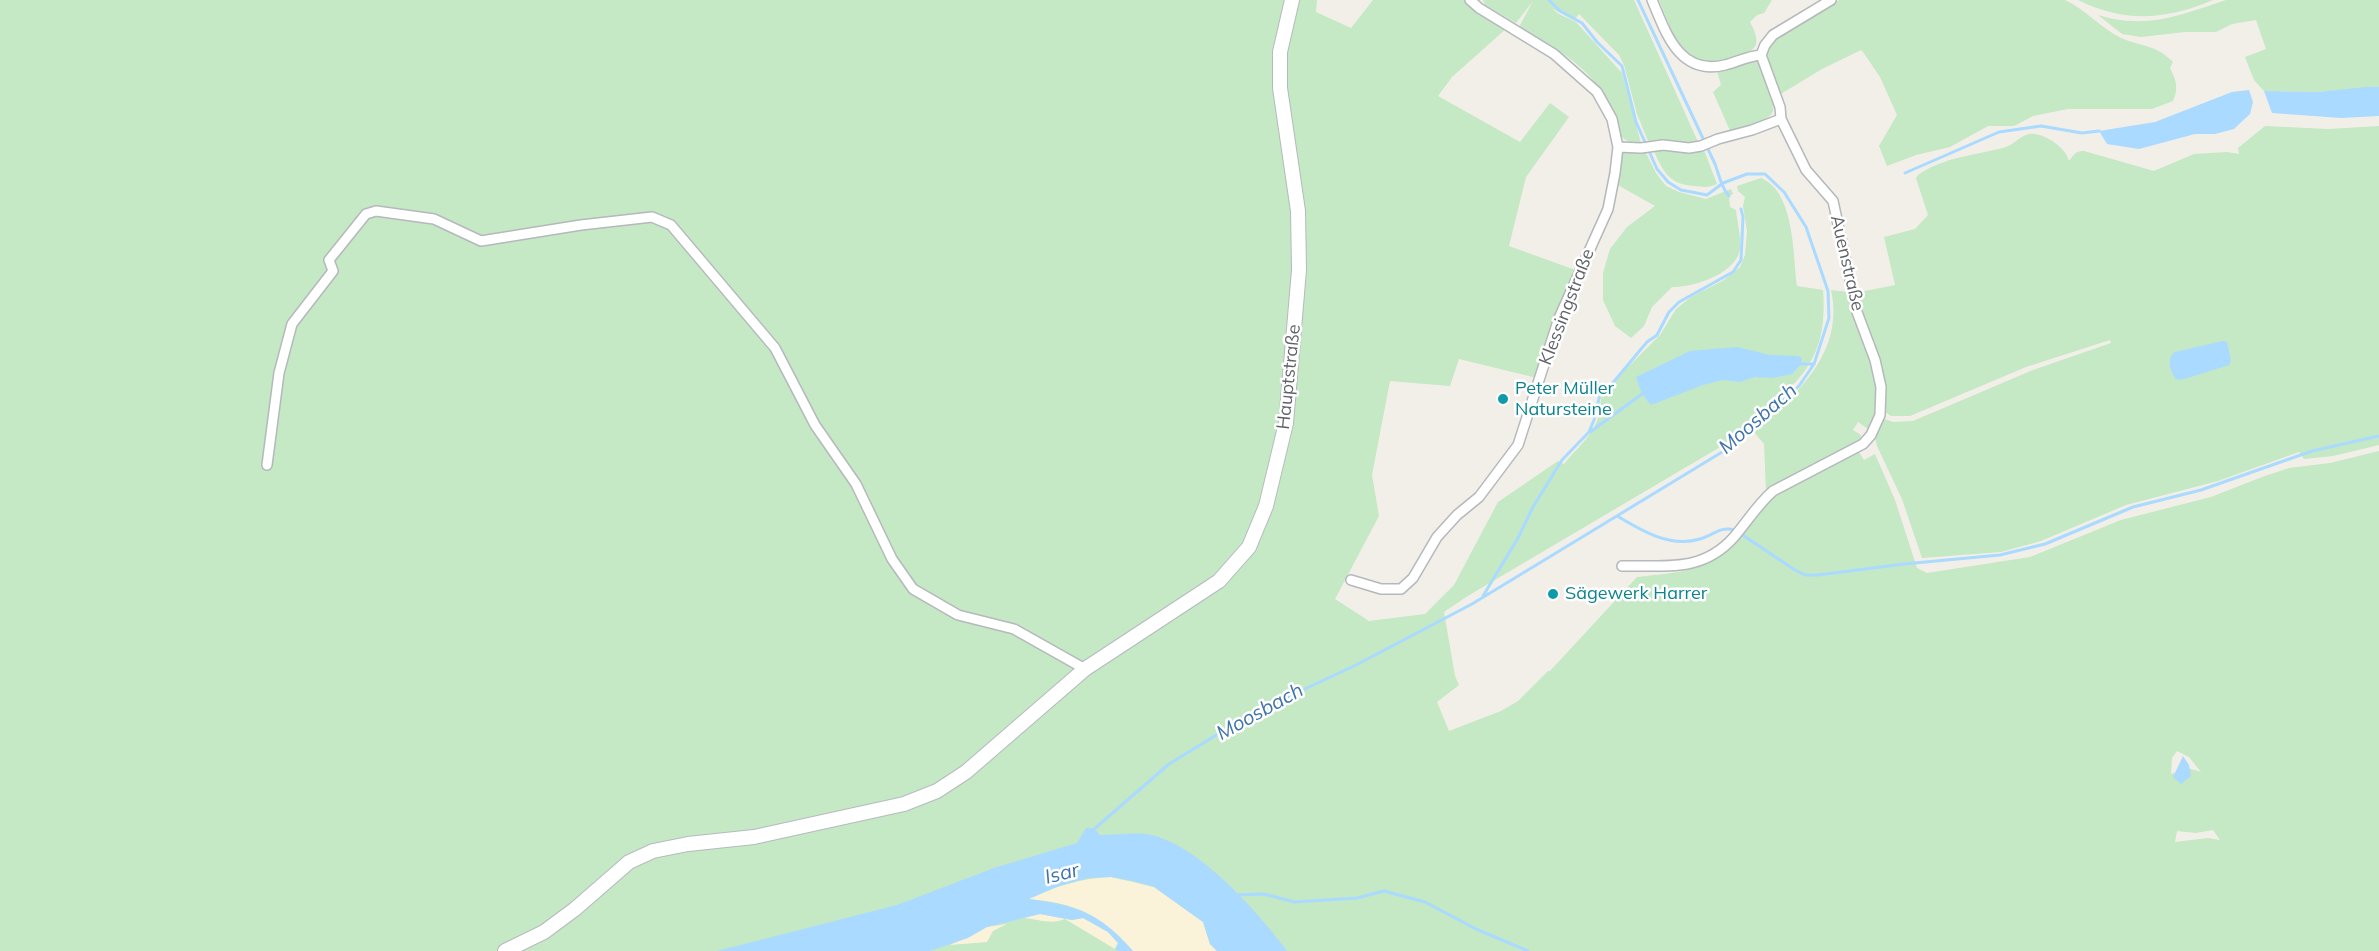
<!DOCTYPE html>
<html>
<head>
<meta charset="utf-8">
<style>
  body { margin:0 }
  canvas { display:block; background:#f1efe8 }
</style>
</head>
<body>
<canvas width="2379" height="951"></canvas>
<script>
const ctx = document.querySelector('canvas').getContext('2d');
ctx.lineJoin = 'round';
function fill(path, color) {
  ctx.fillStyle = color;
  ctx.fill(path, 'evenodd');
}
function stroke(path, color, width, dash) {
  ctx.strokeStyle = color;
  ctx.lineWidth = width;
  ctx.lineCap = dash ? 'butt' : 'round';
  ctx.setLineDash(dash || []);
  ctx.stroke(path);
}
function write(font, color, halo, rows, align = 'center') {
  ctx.font = font + ' Mulish,sans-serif';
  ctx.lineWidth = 5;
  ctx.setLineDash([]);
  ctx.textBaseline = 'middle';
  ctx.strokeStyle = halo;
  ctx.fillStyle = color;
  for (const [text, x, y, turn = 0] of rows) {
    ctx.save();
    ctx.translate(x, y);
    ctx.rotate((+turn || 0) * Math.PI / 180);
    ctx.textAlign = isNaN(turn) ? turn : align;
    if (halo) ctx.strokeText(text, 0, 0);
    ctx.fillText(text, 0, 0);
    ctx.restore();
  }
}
fill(new Path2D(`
  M0 0H1317L1316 12 1351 28 1373 0H1467L1507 28 1452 77 1438 96 1520 142 1550 103 1569 117 1526 177 1509 246 1578 271 1537 378 1459 359 1450 386 1390 381 1372 475 1379 516 1335 599 1369 621 1425 614 1454 585 1498 502 1558 461 1564 464C1575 450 1591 437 1597 421 1601 412 1599 402 1603 392L1660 335 1676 309 1691 297 1724 280 1740 267 1745 255 1747 231 1743 206 1745 197 1738 191 1737 186 1761 178C1795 192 1793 255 1797 286L1823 290C1830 378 1780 391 1727 443L1466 597 1444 612 1455 676 1459 685 1437 702 1449 731 1501 711 1518 701 1548 671H1550L1637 577C1679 572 1700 574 1733 542L1736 543 1772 495 1857 449 1864 460 1875 454 1895 500 1917 568 1927 573 2030 557 2121 520 2211 497 2262 477 2289 468 2330 463 2379 451V951H0ZM2177 751 2189 757 2201 772 2188 768 2171 774 2172 758ZM2213 830 2220 840 2208 838 2175 842 2177 831 2196 833Z
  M1483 0H1634L1699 144C1681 144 1665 140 1648 141L1637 114 1624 65 1619 55 1579 14 1574 20 1551 8 1559 14 1576 22 1622 73 1641 143C1613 147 1613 110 1602 93 1584 62 1548 44 1519 27L1533 1 1516 23 1485 5Z
  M1659 0H1772L1764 13 1757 15 1750 22C1753 28 1758 37 1756 44 1753 58 1712 63 1700 63L1676 42Z
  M1839 0H2065C2086 10 2101 28 2121 38 2142 47 2155 44 2173 62L2170 68C2176 80 2179 88 2173 101L2152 109H2068L2033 116 2014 126H1988L1950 147 1916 155 1887 166 1879 146 1897 115 1880 77 1863 52 1861 50 1822 69 1779 95C1776 84 1768 71 1767 59 1766 35 1820 10 1839 0Z
  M2078 0H2213C2165 20 2125 23 2078 0Z
  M2226 0H2379V87L2318 92 2264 91 2254 80 2245 57 2266 49 2256 20 2232 24 2216 32H2185L2141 37 2122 34 2098 15C2147 30 2181 15 2226 0Z
  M1750 61H1757L1760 65C1780 118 1784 113 1731 133L1713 92 1721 85 1717 71Z
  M2265 126 2328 129 2379 126V445L2333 456 2304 459 2299 452 2218 481 2126 505 2041 541 2001 552 1922 558 1902 499 1877 446 1874 433 1882 418 1893 422 1913 421 2033 370 2111 343 2110 340 2026 367 1910 416H1891L1882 410 1855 293 1895 285 1884 237 1915 229 1928 215 1916 178 1918 175C1943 157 1977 155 2006 147 2016 144 2022 132 2035 134 2048 136 2066 148 2069 161 2074 155 2075 151 2084 151L2154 171 2194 154 2227 152 2239 154 2238 148Z
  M1653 149 1704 150 1717 184C1708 188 1704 187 1694 186 1668 184 1663 171 1653 149Z
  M1623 152 1646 153 1656 173 1666 186 1679 192 1706 199 1731 189 1733 194 1729 196 1730 207 1736 210C1737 221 1741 236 1740 248 1738 273 1693 288 1672 287L1652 307 1644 326 1631 338 1615 326 1603 300V273L1610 249 1627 227 1655 206 1616 184Z
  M1831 290 1848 292C1855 340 1897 380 1868 429L1858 422 1853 430 1861 435 1860 440 1766 491 1764 444 1754 432C1796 395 1845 353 1831 290Z`), '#c5e8c5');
fill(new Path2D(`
  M1111 877 1154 887 1203 922 1210 944 1217 951H1133C1102 916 1074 902 1027 899 1055 887 1080 878 1111 877Z
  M1040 914 1072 920 1083 918 1108 932 1118 943 1115 949 1065 919C1050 925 1039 919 1023 918Z
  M1007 924 993 931 987 942 950 945 987 927Z`), '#fbf3d9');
fill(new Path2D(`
  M2366 87H2379V116L2341 118 2272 113 2264 91 2318 92Z
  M2249 90 2253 102 2250 114 2234 129 2215 134H2195L2139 149 2107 144 2099 131 2155 122 2232 92Z
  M2223 341 2227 342 2231 360 2229 365 2181 380 2176 379C2170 371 2166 358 2175 352Z
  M1737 347 1770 355 1799 356 1802 359 1801 364 1792 374 1772 378 1755 377 1740 382 1722 380 1703 385 1651 405 1642 394 1636 377 1690 351Z
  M2183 756 2189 765 2191 776 2181 784 2173 777Z
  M1086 828H1094L1100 835C1117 835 1138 831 1155 836 1202 849 1259 913 1287 951H1217L1210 944 1203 922 1154 887 1133 881 1111 877 1088 878 1059 886 1029 899C1077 905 1100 913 1133 951H1118L1115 949 1118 943 1108 932 1083 918 1072 920 1040 914 987 927 968 938 930 951H717L897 905 994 868 1077 843Z`), '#aadaff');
stroke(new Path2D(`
  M1638 0 1715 164C1719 174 1721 188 1729 196
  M1905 173 1999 132 2041 126 2082 133 2099 131
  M1801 364H1814
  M1590 432 1642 394
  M1617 516C1642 531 1670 548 1700 539 1714 535 1720 526 1735 530L1795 570 1805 575H1818L1904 564 2000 555 2045 544 2133 507 2201 490 2312 451 2379 436
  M1483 596 1518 538 1533 507 1562 460 1589 432 1594 420 1601 390 1611 385 1647 342 1657 335 1669 312 1679 302 1733 272 1741 260 1743 217 1741 209
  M1093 830 1169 764 1249 715 1354 666 1472 604 1732 446 1799 386 1814 364 1829 318 1828 291 1806 227 1784 192 1765 174H1747L1723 183 1707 195 1681 190 1668 182 1657 169 1636 122 1622 66 1597 42 1582 23 1560 11 1549 0
  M1235 895 1264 894 1294 902 1357 898 1384 891 1425 902 1476 929 1528 951`), '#aadaff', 3);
const minor = new Path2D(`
  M1652 0C1666 33 1679 76 1725 65 1737 62 1748 56 1761 55
  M1618 147 1641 148 1663 145 1689 148 1701 146 1718 139 1752 130 1781 119
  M267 465 279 373 292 324 333 271 329 260 366 214 376 211 434 219 481 241 581 225 652 217 671 225 775 348 815 425 856 484 892 559 913 589 958 615 1014 629 1085 669
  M1622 566C1666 565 1702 573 1734 537 1747 522 1757 505 1773 491L1863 444 1871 435 1880 415 1881 387 1875 360 1857 312 1833 201 1806 170 1781 119 1780 107 1761 55 1765 45 1773 35 1831 0
  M1351 580 1381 589H1401L1413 578 1437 537 1457 515 1479 497 1518 445 1559 318 1608 209 1615 173 1618 147 1612 119 1597 92 1554 54 1479 8 1470 0`);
const secondary = new Path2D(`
  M505 951 544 932 575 909 629 862 653 851 688 844 754 837 904 804 937 791 966 772 1085 669 1219 581 1249 547 1266 506 1286 423 1299 270 1298 211 1280 88V52L1292 0`);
stroke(minor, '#b5b8bc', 12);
stroke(secondary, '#b6babf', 16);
stroke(minor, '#fff', 9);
stroke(secondary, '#fff', 14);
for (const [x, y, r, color] of [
  [1503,399,6,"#0f9aa8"],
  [1553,594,6,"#0f9aa8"]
]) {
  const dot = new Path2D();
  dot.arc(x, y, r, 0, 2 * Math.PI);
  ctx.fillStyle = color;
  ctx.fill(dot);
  stroke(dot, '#fff', 2);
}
write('18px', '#5f6368', '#fff', [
  ["Auenstraße",1847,263,77],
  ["Klessingstraße",1567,307,-69],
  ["Hauptstraße",1289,377,-84]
]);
write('18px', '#0d838f', '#fff', [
  ["Peter Müller",1515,389],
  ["Natursteine",1515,410],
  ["Sägewerk Harrer",1565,594]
], 'left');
write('italic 20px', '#4174aa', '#fff', [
  ["Moosbach",1758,419,-41],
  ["Moosbach",1260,712,-29],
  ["Isar",1062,874,-14]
]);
</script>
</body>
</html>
